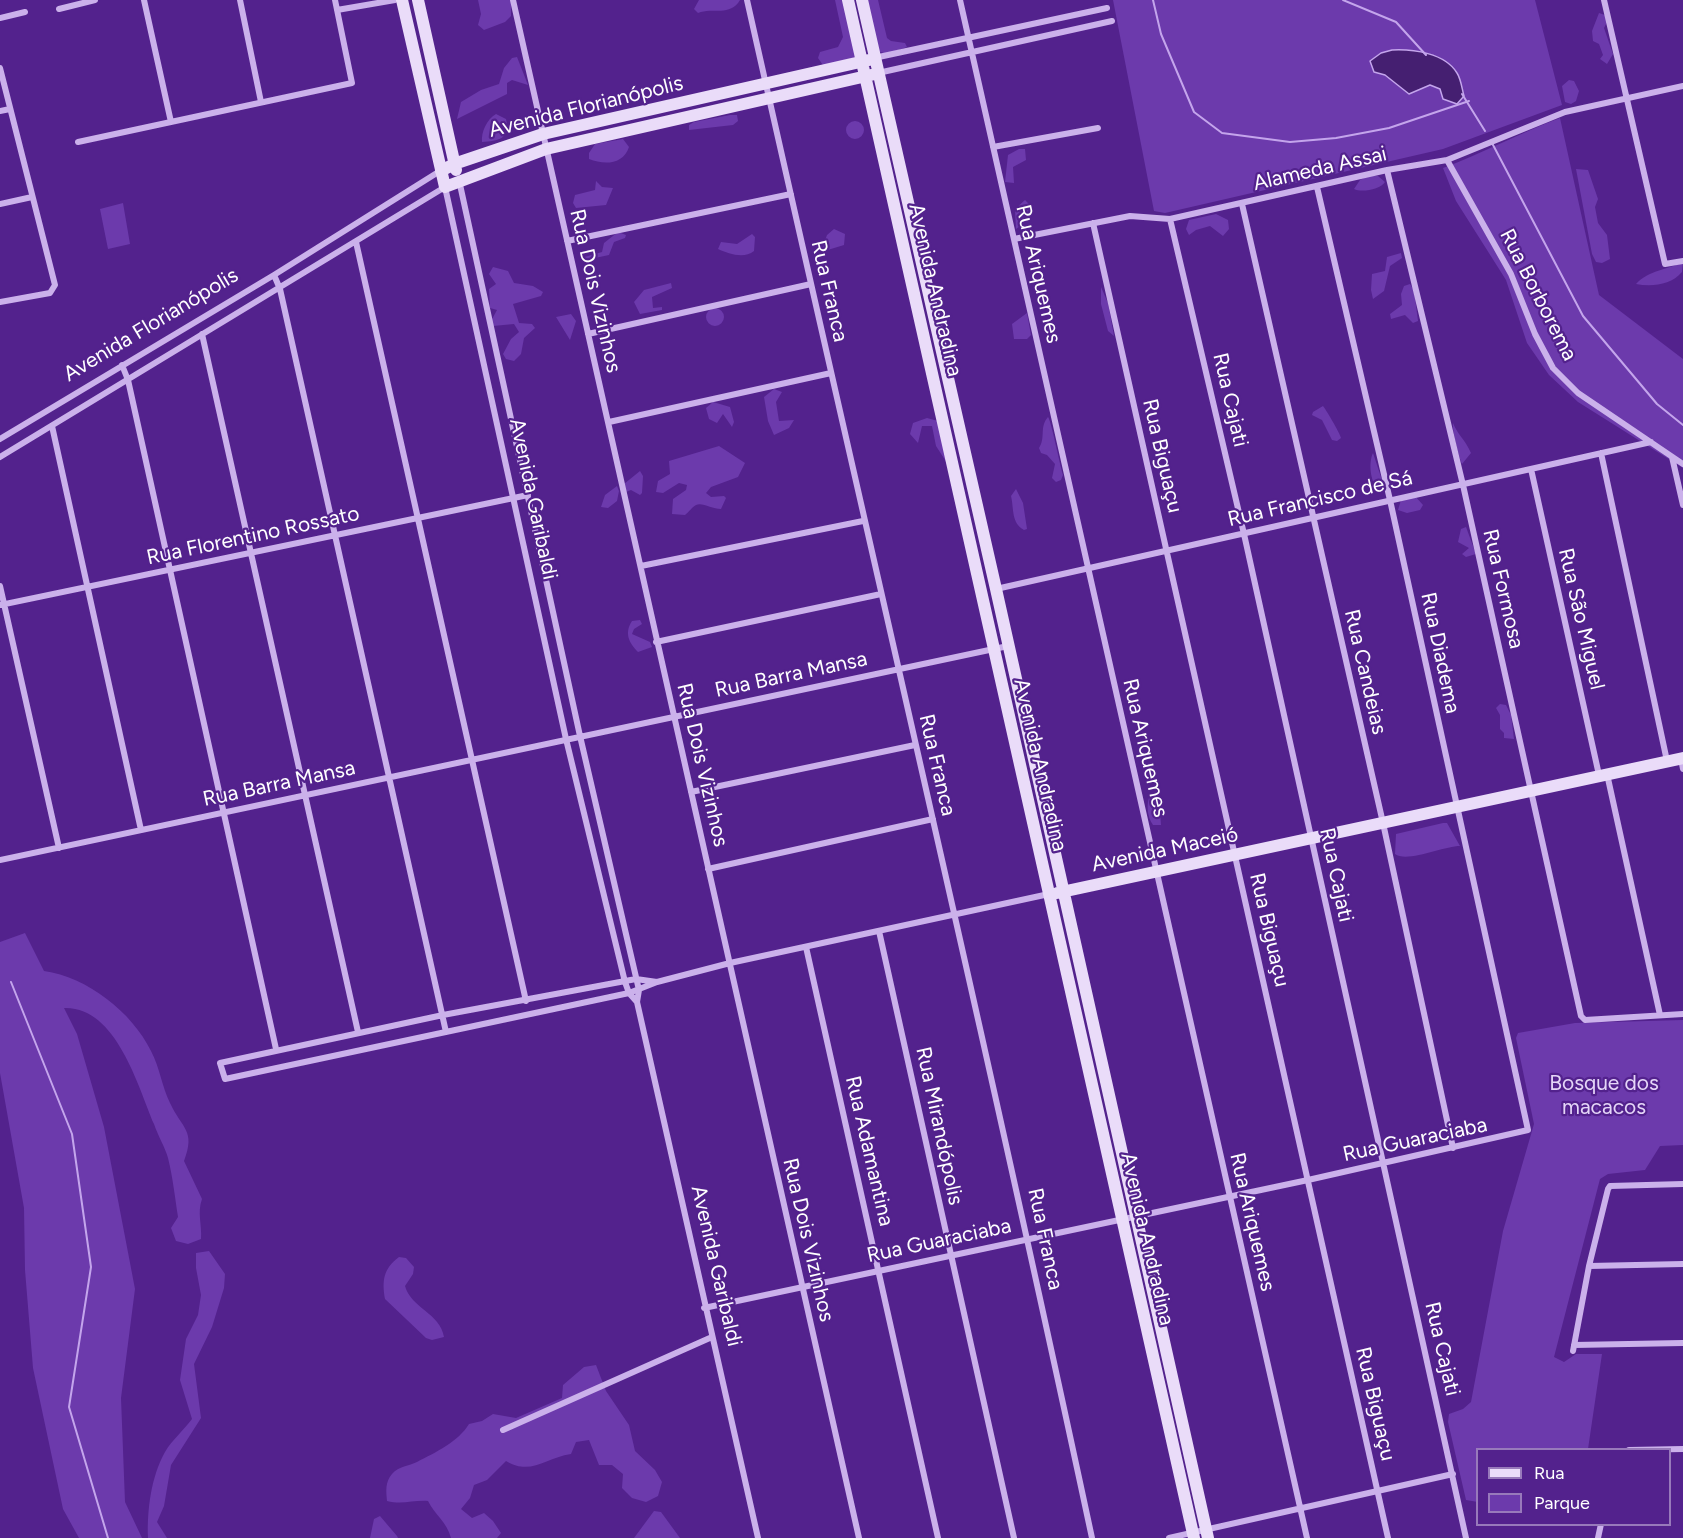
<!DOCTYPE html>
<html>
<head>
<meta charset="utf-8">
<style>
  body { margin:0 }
  #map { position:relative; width:1683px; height:1538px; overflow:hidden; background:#53228d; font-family:Figtree,sans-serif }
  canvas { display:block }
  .legend { position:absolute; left:1476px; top:1448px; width:195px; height:78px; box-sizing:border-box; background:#53228d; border:2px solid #987abb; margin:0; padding:8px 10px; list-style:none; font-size:18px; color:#fff }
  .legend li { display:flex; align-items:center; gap:12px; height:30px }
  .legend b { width:30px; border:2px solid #987abb }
</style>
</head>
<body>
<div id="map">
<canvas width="1683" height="1538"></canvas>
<ul class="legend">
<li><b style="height:8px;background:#eadcf9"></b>Rua</li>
<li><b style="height:16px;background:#6c3aac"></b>Parque</li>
</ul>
</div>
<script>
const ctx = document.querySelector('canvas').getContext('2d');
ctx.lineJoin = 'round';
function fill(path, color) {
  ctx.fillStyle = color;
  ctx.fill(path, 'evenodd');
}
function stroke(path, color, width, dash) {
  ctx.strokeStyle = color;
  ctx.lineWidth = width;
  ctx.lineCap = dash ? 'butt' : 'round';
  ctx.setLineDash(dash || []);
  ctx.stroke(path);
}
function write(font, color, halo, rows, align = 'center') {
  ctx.font = font + ' Figtree,sans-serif';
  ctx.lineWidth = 4.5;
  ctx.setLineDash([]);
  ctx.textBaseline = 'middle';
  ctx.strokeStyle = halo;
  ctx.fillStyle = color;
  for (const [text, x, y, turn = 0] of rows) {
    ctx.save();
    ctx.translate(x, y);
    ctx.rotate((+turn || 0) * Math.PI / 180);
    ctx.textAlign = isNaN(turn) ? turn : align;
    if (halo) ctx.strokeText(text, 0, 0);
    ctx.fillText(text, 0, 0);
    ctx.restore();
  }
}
fill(new Path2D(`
  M478 0H511V16L505 22 484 30 478 25 481 14Z
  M699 0H740C730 17 713 7 698 13L694 9Z
  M835 0H846L855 57 825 68 818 58 820 52 838 47 843 37Z
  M864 0H878L887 38 891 41 905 43 907 47 887 54 877 51Z
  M1113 0H1535L1562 105 1443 149 1165 213 1154 211Z
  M1599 13 1605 15 1607 22 1604 28 1613 54 1607 64 1600 59 1603 55 1599 44 1593 41 1592 31Z
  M517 57 528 85 512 80 507 83V94L457 119 461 102 481 90 499 84 504 68 512 58Z
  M1569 80 1574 81 1579 91 1576 101 1571 104 1565 102 1562 86Z
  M496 114 506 119C511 139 498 141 482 142 481 132 487 119 496 114Z
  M730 115H737L738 121 733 125 689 130V125L694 122Z
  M1560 118 1599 295 1683 359V468L1578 402 1549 375 1527 343 1506 280 1456 201 1443 168C1483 153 1520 133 1560 118Z
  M846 130a9 9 0 1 1 18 0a9 9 0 1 1-18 0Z
  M623 139 629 147C623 165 604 165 589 159V153L595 144Z
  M1019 149H1025L1026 160 1013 167 1014 183 1005 182 1008 155Z
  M1576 169 1588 170 1598 199 1595 207 1598 223 1607 235 1610 259 1602 263 1596 262 1592 254Z
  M1367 176H1378L1385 182C1381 189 1362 193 1354 189L1360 180Z
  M596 181 602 187 613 188 606 205 576 208 573 203 575 195 595 190Z
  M1025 200 1030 205V219L1016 229 1015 209Z
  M123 203 130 244 108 249 100 209Z
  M1216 214 1228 220 1229 229 1223 236 1210 226 1196 230 1189 235 1186 229 1189 220Z
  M834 229 845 234 844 245 821 252 827 235Z
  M618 232 626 235 625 238 614 242 609 255 581 261V258L602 252 604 243Z
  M752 234 755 237 754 251C744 259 729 254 718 249L721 242 737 244Z
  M1401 253 1402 258 1390 266 1384 291 1373 299 1371 290 1372 274 1385 271 1387 257Z
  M1683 262 1682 272C1671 285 1652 287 1636 284 1649 270 1667 270 1683 262Z
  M493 267 508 271 514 283 533 286 543 292 541 296 513 304 519 323 532 324 535 328 524 338 521 354 514 361 506 359 503 354 511 339 519 332 514 324 493 326 491 321 497 310 490 308 489 289 496 284 489 274Z
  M671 283 672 288 652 297 653 308 662 307V310L640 314 634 302 644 290Z
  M1410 284 1414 290 1418 321 1413 323 1405 315 1391 319 1390 314 1402 305 1401 294 1404 286Z
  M1101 287 1108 303 1114 336 1108 331 1101 304Z
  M706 317a9 9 0 1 1 18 0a9 9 0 1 1-18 0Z
  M1027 313 1031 335 1027 339H1014L1012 324Z
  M571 314 576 321 570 340 556 317Z
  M774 389 782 392 776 402 779 421 794 420 789 428 774 435 768 421 764 397Z
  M713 402 730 407 734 422 732 427 723 414 717 423 709 419 706 408Z
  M1323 406C1325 408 1340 433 1341 438L1337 441 1332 440 1322 420 1312 415 1313 412Z
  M1048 417C1051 420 1060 465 1063 475L1061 480 1056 482 1052 478 1055 464 1047 455 1041 453 1039 448C1046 438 1039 427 1048 417Z
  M927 418 938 421 947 463 936 446 932 426H922L918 443 910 434 913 423Z
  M1453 423C1457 434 1465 439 1471 453L1462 464C1459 457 1452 431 1453 423Z
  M719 446 745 463 738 477 711 487 706 493 711 497 724 496 726 498 721 509C712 509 702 502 696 505 692 507 689 512 685 515L672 514 673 499 686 490 687 485 679 483 663 493 656 492 658 481 670 474 669 461Z
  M1373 453 1383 483 1382 493C1370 486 1368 463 1373 453Z
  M640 471 643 476 642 493 640 495 631 490 626 492 624 484Z
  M617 486 619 491 617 501 608 508 601 507 605 495Z
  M1016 489 1023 503 1027 529 1024 530C1011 523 1014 508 1011 496Z
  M1415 496 1423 505 1420 510 1407 513 1398 510 1401 500Z
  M1466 527 1476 554 1466 557 1462 554 1469 548 1458 542 1461 529Z
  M640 620 642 624 634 629 632 634 650 642 652 647 638 652C629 643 624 633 632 621Z
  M1500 704 1506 705 1511 715 1514 739 1504 738V733L1500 729V715L1496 708Z
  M1150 795 1160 812 1161 825H1153C1147 817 1146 804 1150 795Z
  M1443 823H1447L1460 846C1444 846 1407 863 1395 854L1396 834Z
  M25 933 44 971C87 977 132 1012 151 1051 160 1068 162 1087 170 1103 182 1129 196 1130 184 1161L202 1199C197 1213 202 1224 201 1239L188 1244 176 1241 171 1228 178 1217C175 1198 173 1178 168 1158 165 1147 158 1136 154 1124 138 1086 116 1006 64 1008L77 1034 104 1127 135 1289 121 1398 125 1502 142 1538H79L63 1509 33 1368 25 1270 24 1208 0 1073V942Z
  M1683 1020V1145L1660 1146 1645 1170 1608 1174 1600 1179 1554 1357 1564 1362 1576 1354H1602L1588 1449 1478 1450V1502L1466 1500 1448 1422 1449 1414 1463 1409 1471 1402 1503 1231 1534 1124 1516 1038 1518 1033 1575 1023Z
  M209 1251 225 1274 224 1288 212 1327 194 1364 201 1418 171 1465 164 1506 157 1522 167 1538H148C147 1510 151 1477 165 1452 172 1440 184 1430 192 1419L180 1380 186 1339 198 1315 201 1295 196 1268V1253Z
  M399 1257 406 1258 414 1267 413 1274 405 1286C411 1308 440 1313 444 1337L432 1340 426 1338 385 1299C382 1281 383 1269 399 1257Z
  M596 1365 606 1391 629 1425 635 1451 655 1470 662 1482 658 1496 646 1502 632 1498 622 1488 623 1474 612 1465H599L589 1440 576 1442 571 1454C545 1458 531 1476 506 1461L487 1480 474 1485 470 1498 461 1509 472 1518 484 1513 493 1521 501 1533 497 1538H451C447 1522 435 1515 428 1501 413 1500 402 1505 387 1501 386 1491 385 1482 392 1474 399 1466 409 1466 417 1462 436 1452 458 1442 469 1424L482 1421 493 1414 516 1418 562 1398 563 1385 584 1367Z
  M654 1511 661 1512 680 1538H634Z
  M380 1516 397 1536 398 1538H370L374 1519Z`), '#6c3aac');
const water = new Path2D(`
  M1392 50C1413 49 1445 53 1457 73 1461 79 1462 89 1464 96L1457 104 1443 99 1440 89 1430 85 1409 94 1385 75 1374 72 1370 61 1381 53Z`);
fill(water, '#451f71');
stroke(water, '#c4a5ec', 1.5);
stroke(new Path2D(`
  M1153 0 1161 34 1194 112 1222 133 1290 142 1336 138 1389 128 1469 101
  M1343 0 1396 22 1426 55
  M1462 94 1485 131
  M1492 143 1583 316 1657 404 1683 425
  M11 982 72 1134 91 1267 69 1407 108 1538`), '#c4a5ec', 2);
stroke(new Path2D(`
  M144 0 171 122
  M240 0 261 102
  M513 0 859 1538
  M747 0C862 513 982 1024 1092 1538
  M960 0 1307 1538
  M1604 0 1665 264 1683 261
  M59 9 95 0
  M337 10 395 0
  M0 18 25 12
  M874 58 1107 8
  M0 68 55 285 50 293 0 302
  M878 73 1112 21
  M0 111 10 109
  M78 142 352 83 335 0
  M993 147 1098 128
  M1447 160 1511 274 1535 334 1553 368 1578 393 1683 464
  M1387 170 1463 485 1581 1016 1585 1020 1683 1014
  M459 180 580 736 639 990 637 1002 758 1538
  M0 204 32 197
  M1242 204 1383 823 1453 1148
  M1170 219 1244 534 1466 1538
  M1093 223 1388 1538
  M1014 239 1130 216 1170 219 1387 170 1447 160 1565 112 1683 86
  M567 241 791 194
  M356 242 526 1001
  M274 275 280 289 446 1032
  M202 334 358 1032
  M588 334 811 284
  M122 365 128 380 276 1049
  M609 422 831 373
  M52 426 141 830
  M0 439 274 275 440 171
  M1601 453 1667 761
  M0 457 445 187 566 739 625 982 629 993 637 1002
  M1672 457 1683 505
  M1531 469 1599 775
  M641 566 863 521
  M0 586 59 848
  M996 589 1651 442
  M0 605 528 495
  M656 642 881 594
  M1681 759 1683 769
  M1607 774 1660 1015
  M691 792 915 745
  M0 860 1008 646
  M708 869 933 819
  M879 931 1014 1538
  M806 947 938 1538
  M657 982 636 979 443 1015 220 1063 225 1079 629 993 657 982 730 963 1049 894
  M1589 1266 1683 1264
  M704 1308 1308 1180 1528 1130 1390 500 1317 187
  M1574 1345 1683 1343
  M1573 1351 1589 1266 1608 1189 1610 1186 1683 1184
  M503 1430 712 1337
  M1629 1450 1683 1449
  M1169 1538 1453 1474
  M1598 1538 1601 1524`), '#cbb1eb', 6);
stroke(new Path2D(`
  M402 0 445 187 546 149 871 75
  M418 0 456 170
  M848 0 1194 1538
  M862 0 996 589 1208 1538
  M441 171 454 164 543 134 869 60
  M1057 893 1683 758`), '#eadcf9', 12);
write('21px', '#fff', '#53228d', [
  ["Avenida Florianópolis",586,107,-14],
  ["Alameda Assai",1320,169,-13],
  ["Rua Ariquemes",1038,274,77],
  ["Avenida Andradina",935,290,77],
  ["Rua Dois Vizinhos",595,291,77],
  ["Rua Franca",829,291,77],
  ["Rua Borborema",1538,295,63],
  ["Avenida Florianópolis",151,325,-31],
  ["Rua Cajati",1230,400,77],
  ["Rua Biguaçu",1162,456,77],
  ["Avenida Garibaldi",533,499,78],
  ["Rua Francisco de Sá",1320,499,-13],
  ["Rua Florentino Rossato",253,536,-12],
  ["Rua Formosa",1503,589,77],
  ["Rua São Miguel",1581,619,77],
  ["Rua Diadema",1440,653,78],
  ["Rua Candeias",1365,672,77],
  ["Rua Barra Mansa",791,675,-12],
  ["Rua Ariquemes",1145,748,77],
  ["Rua Dois Vizinhos",702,765,77],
  ["Rua Franca",937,765,77],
  ["Avenida Andradina",1040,765,77],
  ["Rua Barra Mansa",279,784,-12],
  ["Avenida Maceió",1165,850,-12],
  ["Rua Cajati",1336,875,78],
  ["Rua Biguaçu",1269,930,77],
  ["Rua Mirandópolis",939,1126,78],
  ["Rua Guaraciaba",1415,1140,-12],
  ["Rua Adamantina",869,1151,77],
  ["Rua Ariquemes",1252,1222,77],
  ["Rua Franca",1045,1239,78],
  ["Avenida Andradina",1147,1239,77],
  ["Rua Dois Vizinhos",808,1240,77],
  ["Rua Guaraciaba",939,1241,-12],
  ["Avenida Garibaldi",716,1266,77],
  ["Rua Cajati",1442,1349,77],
  ["Rua Biguaçu",1375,1404,77]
]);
write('21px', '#e5d6f8', '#53228d', [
  ["Bosque dos",1604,1084],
  ["macacos",1604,1108]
]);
</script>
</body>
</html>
